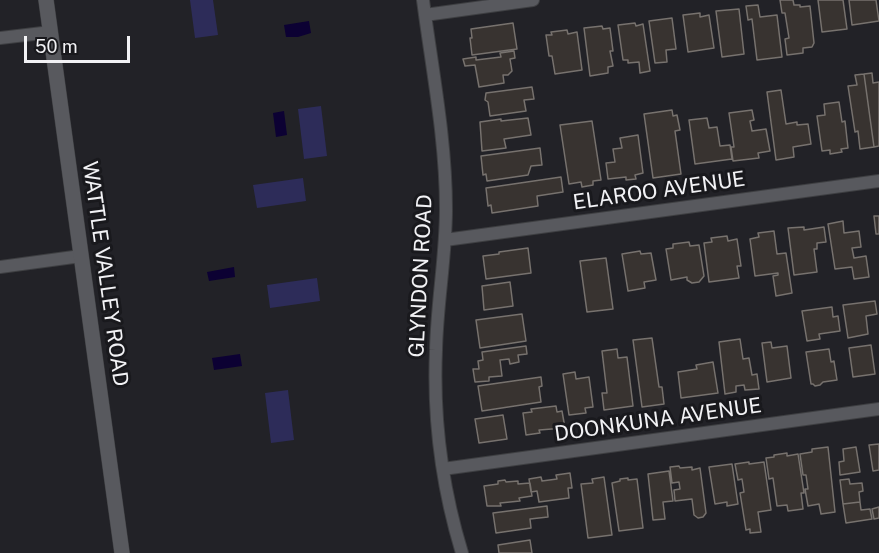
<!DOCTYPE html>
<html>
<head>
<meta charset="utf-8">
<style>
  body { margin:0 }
  #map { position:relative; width:879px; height:553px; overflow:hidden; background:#222227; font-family:"Public Sans",sans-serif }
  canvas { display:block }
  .scale { position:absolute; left:24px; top:36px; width:106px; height:27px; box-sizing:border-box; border:3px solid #f2f2f5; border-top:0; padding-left:8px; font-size:18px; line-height:21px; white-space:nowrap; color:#f2f2f5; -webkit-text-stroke:4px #19191d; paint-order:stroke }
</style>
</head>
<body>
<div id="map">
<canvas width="879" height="553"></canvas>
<div class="scale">50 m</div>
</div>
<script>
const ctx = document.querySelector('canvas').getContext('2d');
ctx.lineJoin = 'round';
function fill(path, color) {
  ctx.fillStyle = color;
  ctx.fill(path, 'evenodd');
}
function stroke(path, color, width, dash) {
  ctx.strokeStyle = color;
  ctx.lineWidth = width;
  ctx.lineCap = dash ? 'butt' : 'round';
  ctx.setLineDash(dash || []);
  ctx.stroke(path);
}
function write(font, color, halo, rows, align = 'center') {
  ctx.font = font + ' "Public Sans",sans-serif';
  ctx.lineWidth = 6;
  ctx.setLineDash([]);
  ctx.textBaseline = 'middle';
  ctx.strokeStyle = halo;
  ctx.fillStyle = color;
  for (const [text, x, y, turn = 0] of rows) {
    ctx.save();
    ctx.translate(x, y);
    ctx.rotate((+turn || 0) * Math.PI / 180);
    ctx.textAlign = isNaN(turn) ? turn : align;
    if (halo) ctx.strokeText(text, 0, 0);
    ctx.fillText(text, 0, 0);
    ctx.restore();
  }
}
fill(new Path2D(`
  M190 0H213L218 35 195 38Z
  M321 106 327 156 304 159 298 109Z
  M303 178 306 201 257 208 253 185Z
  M317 278 320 301 270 308 267 285Z
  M288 390 294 440 271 443 265 393Z`), '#2d2c59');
fill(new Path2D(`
  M309 21 311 33 298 37H286L284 25Z
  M284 111 287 135 276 137 273 113Z
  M234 267 235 277 209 281 207 272Z
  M240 354 242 366 214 370 212 358Z`), '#0c0133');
const building = new Path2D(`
  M780 0H793L794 5H800V7L810 6 814 43 812 47 803 48V53L787 55 785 39 789 38 785 13H782Z
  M818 0H843L847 29 822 32Z
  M849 0H876L879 21 852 25Z
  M758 5 760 17 777 15 782 57 757 60 752 19 748 20 746 6Z
  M739 9 744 54 722 57 716 11Z
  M700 13V17L709 15 714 48 688 52 683 15Z
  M672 18 676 49 666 50 667 62 655 63 649 21Z
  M513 23 517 49 472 55 470 38H472L471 29Z
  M635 23 636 26 643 24 650 71 640 73 639 62 628 63V60H623L618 25Z
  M602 26 603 29 610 28 613 51H610L613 66 608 67V73L590 76 584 28Z
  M567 30 568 34 577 32 582 70 555 74 552 56H549L546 35H552L551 32Z
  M514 51 515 58 510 59 512 71 508 75H503L504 83 479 87 475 65 465 66 463 59 476 57V60L501 57 500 53Z
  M872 73 873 83 879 82V146L874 147 864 74Z
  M864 74 874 147 860 149 858 131 855 132 848 86 857 85 855 75Z
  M532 87 534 99 524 100 526 111 490 116 488 102 485 100 486 93Z
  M781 90 786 124 797 122V125L808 124 811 144 793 147 794 157 776 160 767 92Z
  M839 102 842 122 845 121 848 148 841 149 842 152 830 154V150L822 151 817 116 825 115 824 104Z
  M672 110 673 116 677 115 680 130 675 131 681 174 653 178 644 114Z
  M752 110 754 120 750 121 752 131 766 129 770 151 758 153 759 158 733 161 731 147H734L729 113Z
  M528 118 531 135 504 139 506 148 482 151 480 122 501 119V121Z
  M707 118 709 128 717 127 720 146 730 145 732 159 695 164 689 120Z
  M592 121 601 180 593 181V185L582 187 581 182 569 184 560 125Z
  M638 135 643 173 635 175 636 179 626 180V177L608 179 606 163 615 162 613 149 622 148 620 138Z
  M540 148 542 165 531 166 528 175 487 181 486 174 483 175 481 156Z
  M561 177 563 192 537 196 538 206 492 213 491 205 488 206 486 188Z
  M874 216H879V234H876Z
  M843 221 844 233 859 231 861 247 852 248 854 258 866 256 869 277 854 279 852 267 835 269 828 224Z
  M804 227V230L824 227 826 242 817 243V249H814L817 272 794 275 788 228Z
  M774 231 777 254 786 253 792 293 776 296 773 276 778 275V273L755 276 750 239 759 237 758 233Z
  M727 236 728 241 737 239 741 266H737L739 278 709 282 704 243 712 242 711 238Z
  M689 242 690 246 699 245 704 276 699 282 692 283 687 280V277L671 280 666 249 673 248V244Z
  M528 248 531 273 486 279 483 256 499 254V252Z
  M640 251 641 254 651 253 656 280 644 282 645 288 628 291 622 254Z
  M606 258 613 309 587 312 580 261Z
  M510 282 513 306 484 310 482 286Z
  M875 301 877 314 866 316 868 334 848 338 843 305Z
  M832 307 833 317 838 316 840 331 819 334 820 339 807 341 802 311Z
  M522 314 526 341 480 348 476 320Z
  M652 338 659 387H662L664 404 642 407 633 340Z
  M740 339 743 359 749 358 752 375 757 374 759 389 745 390 744 385 736 386V392L725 394 719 342Z
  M771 342 772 348 787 346 791 378 767 382 762 343Z
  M871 345 875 374 853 377 849 348Z
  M526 346 527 354 518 355 519 362 510 364 509 359 500 360 502 376 489 377V381L475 382 473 369H479L478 361 483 360 482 352Z
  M617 349 618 358 627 357 633 406 604 410 602 393H607L602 351Z
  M829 349 831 362 834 361 837 380 823 382 820 385 815 386 813 384H811L806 352Z
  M713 362 718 393 681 398 678 372 697 369 696 365Z
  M575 372 576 379 589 377 593 407 585 408 586 413 569 415 563 374Z
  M541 377 542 386 539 387 541 402 482 411 478 386Z
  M556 406 557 412 562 411 565 428 539 430 540 433 526 435 523 413 532 412 531 409Z
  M503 415 507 439 479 443 475 419Z
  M879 444V470L873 471 869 445Z
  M828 447 835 512 821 514 819 504 808 506 805 489H808L806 475H803L800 454 812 452V449Z
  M856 447 860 472 840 475 839 462 844 461 843 449Z
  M787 453V456L798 454 804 493H801L803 509 788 511 787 505 777 506 773 478 769 479 766 458 774 457V455Z
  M749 462V464L764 462 771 510 758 512 761 532 750 533V529L746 530 740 493 744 492 742 479 738 480 735 464Z
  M732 464 738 504 727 506V502L715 504 709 467Z
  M679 466 680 468 692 467V470L700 468 706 513 703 517 698 518 694 515 692 499 675 501 674 490 680 489 679 482 672 483 670 467Z
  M669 471 673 501 663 502 665 519 653 520 648 474Z
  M570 473 572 488H568L569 498 539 502 537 491 531 492 529 479 541 477 542 481 557 479 556 475Z
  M604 477 612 535 588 538 581 484 593 483 592 479Z
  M628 478V480L637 479 643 528 619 531 612 483 620 481V479Z
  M849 479 850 484 862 483 863 491 859 492 860 502 843 504 840 480Z
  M505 480 506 482 518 481V484L530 483 532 496 519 498 520 501 500 503 501 506H487L484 486 498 484V481Z
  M860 502 861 510 870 509 872 519 846 523 843 504Z
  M547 506 548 517 530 519 531 528 496 533 493 513Z
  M879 507V518L874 519 872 509Z
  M530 540 532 553H499L498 545Z`);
fill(building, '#383330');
stroke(building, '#77726e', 1.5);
const minor = new Path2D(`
  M423 0C432 69 446 139 446 209 446 256 437 303 436 350 433 419 442 487 462 553
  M425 15 533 0
  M0 38 51 32
  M445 240 879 181
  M0 267 81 256
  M443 469 879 409`);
const tertiary = new Path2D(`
  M46 0 122 553`);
stroke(minor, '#3e3f42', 14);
stroke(tertiary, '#3e3f42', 16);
stroke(minor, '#58595e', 12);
stroke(tertiary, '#58595e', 15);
write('21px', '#f2f2f5', '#19191d', [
  ["ELAROO AVENUE",659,191,-8],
  ["WATTLE VALLEY ROAD",105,274,82],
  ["GLYNDON ROAD",421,276,-87],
  ["DOONKUNA AVENUE",658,420,-8]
]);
</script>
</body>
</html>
